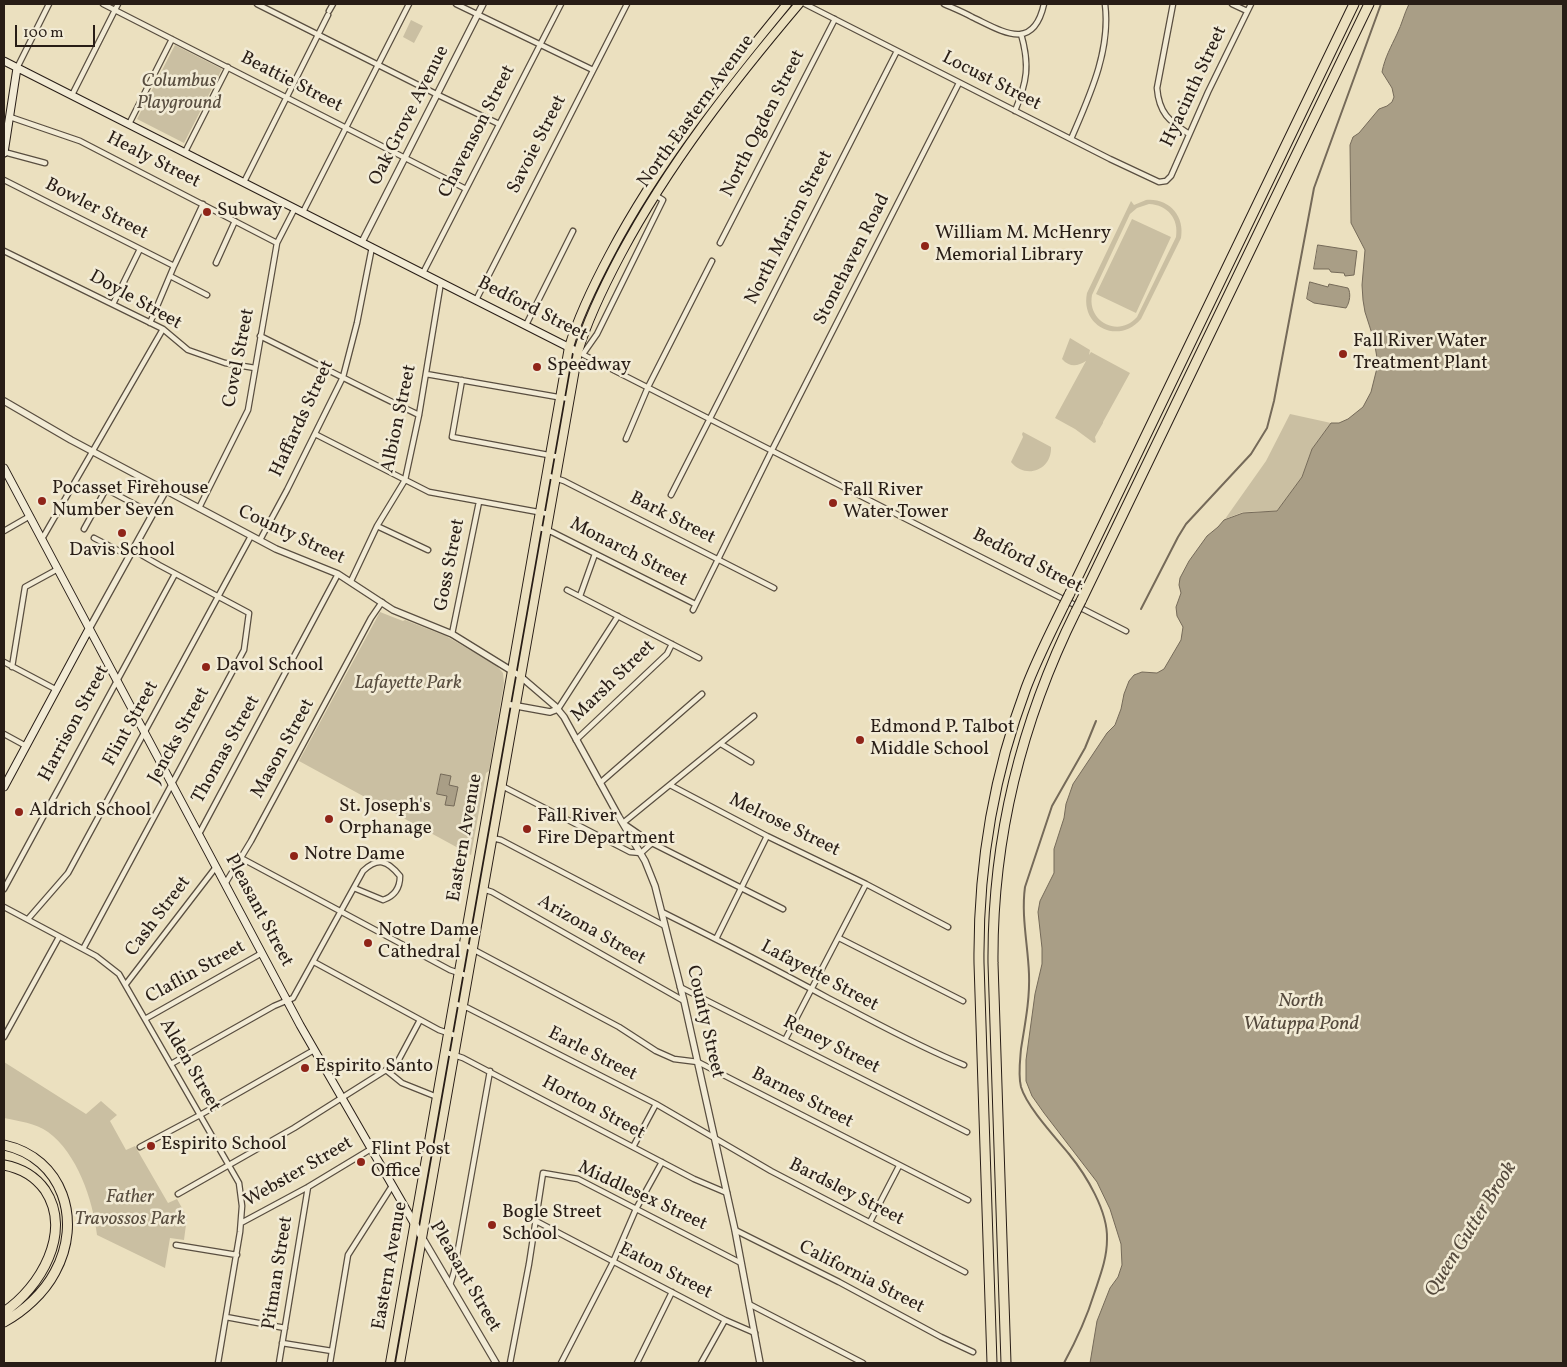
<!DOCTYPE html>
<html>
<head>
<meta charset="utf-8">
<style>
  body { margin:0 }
  #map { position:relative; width:1567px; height:1367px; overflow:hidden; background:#ebe0bf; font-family:Vollkorn,serif }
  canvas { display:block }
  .frame { position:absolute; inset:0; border:5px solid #281d16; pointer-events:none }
  .scale { position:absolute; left:15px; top:25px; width:80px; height:22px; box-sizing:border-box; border:2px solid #281d16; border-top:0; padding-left:6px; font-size:15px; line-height:18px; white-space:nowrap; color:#281d16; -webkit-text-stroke:4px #f2ebd5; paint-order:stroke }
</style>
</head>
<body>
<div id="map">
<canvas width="1567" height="1367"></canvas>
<div class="frame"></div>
<div class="scale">100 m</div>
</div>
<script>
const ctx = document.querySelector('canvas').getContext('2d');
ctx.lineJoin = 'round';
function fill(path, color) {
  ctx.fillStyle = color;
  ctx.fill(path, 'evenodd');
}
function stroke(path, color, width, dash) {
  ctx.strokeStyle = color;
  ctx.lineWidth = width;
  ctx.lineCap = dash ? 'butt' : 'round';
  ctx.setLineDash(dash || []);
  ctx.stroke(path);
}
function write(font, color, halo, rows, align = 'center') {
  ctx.font = font + ' Vollkorn,serif';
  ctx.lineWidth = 5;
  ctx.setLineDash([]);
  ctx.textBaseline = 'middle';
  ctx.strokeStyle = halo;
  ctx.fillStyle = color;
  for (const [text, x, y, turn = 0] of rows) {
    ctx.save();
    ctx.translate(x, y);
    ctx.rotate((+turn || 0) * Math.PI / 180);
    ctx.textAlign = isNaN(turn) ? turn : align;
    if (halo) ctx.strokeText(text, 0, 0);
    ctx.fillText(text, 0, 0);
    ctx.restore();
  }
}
fill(new Path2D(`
  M411 20 423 26 414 43 403 37Z
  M175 45 222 69 184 143 137 119Z
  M1146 200C1169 198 1185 216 1181 238L1141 319C1119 345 1080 327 1087 293L1131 201 1134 205ZM1149 204C1168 205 1179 219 1176 237L1137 317C1119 338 1087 322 1092 295L1130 214 1137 208Z
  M1132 219 1171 237 1136 313 1096 294Z
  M1070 338 1090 350 1089 355 1091 352 1130 373 1103 422V423L1095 437 1096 442 1094 443 1075 429 1055 418 1086 361C1078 366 1070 368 1062 359Z
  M1290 414 1331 423 1312 449 1302 477 1277 511 1243 512 1225 519 1266 461Z
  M1023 432 1051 447C1052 470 1026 480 1011 462L1023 437 1022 434Z
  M380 612 403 621 405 620 446 636 496 665 503 673 504 683 489 771 486 773 471 855 299 761Z
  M4 1062 86 1114 101 1101 117 1115 110 1121 126 1150 135 1146 168 1203 177 1199 187 1217 184 1240 170 1238 165 1268 97 1235C93 1200 77 1153 48 1132 36 1123 18 1121 4 1118Z`), '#cabfa2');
const water = new Path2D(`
  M1409 4H1563V1363H1090L1097 1321 1110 1288 1118 1277 1122 1265 1121 1244 1110 1209 1097 1182 1044 1113 1032 1096 1026 1081V1060L1035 994 1042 964V948L1038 912 1040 901 1054 873V849L1064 818 1066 804 1073 784 1107 733 1115 725 1121 709 1124 694 1129 681 1134 675 1142 672 1157 673 1164 669 1181 640 1183 627 1177 616 1176 607 1181 593 1179 585 1180 578 1189 561 1207 536 1218 527 1224 520 1243 513 1277 511 1302 477 1312 449 1331 423H1339L1348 419 1363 407 1371 392 1378 364 1374 340 1365 312 1363 300 1362 285 1365 250 1351 223 1350 145 1353 137 1359 133 1379 109 1387 106 1392 102 1394 97 1392 88 1382 72C1385 57 1391 47 1397 34 1402 24 1404 14 1409 4Z
  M1318 245 1357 251 1354 275 1345 276 1344 273 1331 272 1329 269H1314Z
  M1310 282 1328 287 1329 284 1348 288C1351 293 1350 302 1346 308L1314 303 1307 299Z
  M441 774 451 776 449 785 458 787 454 806 445 805 447 796 437 794Z`);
fill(water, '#a99e86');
stroke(water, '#756a59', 1);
stroke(new Path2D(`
  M1141 609 1178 537 1186 524 1251 454 1267 428 1274 401 1314 188 1381 4
  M1064 1363C1077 1339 1086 1320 1094 1294 1100 1276 1107 1259 1107 1239 1108 1211 1086 1175 1069 1154 1055 1137 1027 1107 1021 1087 1018 1075 1020 1061 1021 1049 1025 1024 1030 999 1029 974 1028 945 1021 916 1025 887L1052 806 1085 748 1096 721`), '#756a59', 2);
const minor = new Path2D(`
  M103 4 466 189
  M257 4 438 95 499 124
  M456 4 593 70
  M805 4 1110 159 1159 182 1166 181 1171 176 1208 92 1251 4
  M944 4C953 8 963 12 972 17 1002 31 1033 53 1044 4
  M1173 4 1157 88C1159 113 1169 121 1189 134
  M1232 4 1247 11
  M329 11 333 4
  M17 68 49 4
  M72 95 118 4
  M1015 111C1027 82 1030 65 1021 34
  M10 117 80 141 277 243
  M129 124 172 39
  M1071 139C1089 97 1111 51 1105 4
  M4 152 45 163
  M185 152 228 67
  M4 180 174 266
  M244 182 328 15
  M303 212 409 4
  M720 243 835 19
  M4 251 163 329 188 350 225 363 255 368
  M216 263 235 221
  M423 273 561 4
  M170 276 207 295
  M476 300 627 4
  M113 304 140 249
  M150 323 174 266 203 204
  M526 325 573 231
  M260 336C313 362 366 390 419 415
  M578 352 1126 631
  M583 354 597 334 663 200 655 195
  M426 374 569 399
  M462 380 452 437 559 457
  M315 434 429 492 549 514
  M626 439 648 387 712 261
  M546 475 564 481 774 588
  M671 495 897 51
  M199 508 248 410 277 243 295 208
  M377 526 428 550
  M537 527 552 532 695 604
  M84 529 106 489 153 514
  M4 531 30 516
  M94 538 129 556
  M42 539 163 329
  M260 540 287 490 343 377 357 323 372 247
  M351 581 377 526 405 480 419 415 441 282
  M567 590 699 658
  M580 596 595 554
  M693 610 772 450 959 83
  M452 634 479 502
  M4 662 57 690
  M12 667 25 587 58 569
  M558 709 618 616
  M754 716 623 823 652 843 783 909
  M4 734 26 746
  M576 740 667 654 672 644
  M721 744 751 762
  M600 783 702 694
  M670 785 767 836 866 884 948 927
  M502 786 630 852 641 853 652 843
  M199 834 338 574
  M492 838 501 840 665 926
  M241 858 450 970 468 976
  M225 884 251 841 371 618 382 602
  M4 889 175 574
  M483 889 492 892 684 1001
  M4 907 96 956 119 974 239 1183 242 1206 240 1232 218 1363
  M662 912C718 940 773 968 828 998 873 1021 917 1046 964 1065
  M28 919 68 873 251 536
  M839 938 963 1001
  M716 939 767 836
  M463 944 619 1027 656 1051 674 1059 698 1062 968 1200
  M83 949 244 650 249 613 159 565 133 550
  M314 962 439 1030 457 1036
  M126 984 216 867
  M680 987 967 1132
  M453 1003 468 1008 656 1104 771 1171 965 1272
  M145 1019 262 953
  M4 1037 59 937
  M785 1040 866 884
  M445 1052 463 1058 694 1179 727 1193
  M171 1064 274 1006 293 998 363 871C378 857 387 860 400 876 400 888 395 896 383 900L354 888
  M386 1070 402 1083 437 1097
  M140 1147 200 1115 314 1050
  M633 1147 656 1104
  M178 1194 294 1128 397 1063 420 1020
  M536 1221 725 1320 755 1333
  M870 1222 899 1166
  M241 1223 308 1187 371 1149
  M735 1230 839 1282 941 1337 973 1352
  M176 1245 237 1255
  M450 1285 454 1272 490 1071
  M749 1304 863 1363
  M226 1317 285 1328
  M282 1343 332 1351
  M279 1363 308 1187
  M330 1363 348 1255 392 1186
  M510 1363 529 1264 543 1173 578 1179 741 1263
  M561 1363 613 1262 636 1209 662 1162
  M637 1363 672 1292
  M701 1363 725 1320`);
const tertiary = new Path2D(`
  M362 242 483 4
  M4 401 71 440 276 549 338 574 393 610 452 634 520 676 555 706 564 717 619 817 645 861 655 886 684 1001 735 1230 760 1363
  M89 629 166 490
  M506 704 550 712 558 709
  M422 1237 496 1363`);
const secondary = new Path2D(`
  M4 61 578 352
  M4 153 17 68
  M4 468 300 1025 422 1237
  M4 787 89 629`);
const primary = new Path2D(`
  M390 1363 569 347C579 314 594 284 610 254 658 163 722 83 787 4
  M400 1363 578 352C588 318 604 286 621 254 669 164 733 82 799 4`);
const motorway = new Path2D(`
  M1069 595 1354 4
  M1081 601 1369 4
  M4 1145C63 1158 83 1221 55 1272 44 1293 24 1311 4 1322
  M4 1165C20 1168 35 1176 45 1190 73 1232 40 1288 4 1312
  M992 1363 979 963C978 870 993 776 1026 688 1037 659 1051 632 1064 605
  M1006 1363 993 963C992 839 1021 722 1076 611`);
stroke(minor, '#594e40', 7);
stroke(tertiary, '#594e40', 8);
stroke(secondary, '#281d16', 9);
stroke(primary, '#281d16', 10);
stroke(motorway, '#281d16', 11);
stroke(minor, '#f2ebd5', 4.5);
stroke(tertiary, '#f2ebd5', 5.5);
stroke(secondary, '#f2ebd5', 7);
stroke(primary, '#ebe0bf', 8);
stroke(motorway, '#ebe0bf', 9);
const motorwayBridge = new Path2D(`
  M1064 605 1069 595
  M1076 611 1081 601`);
stroke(motorwayBridge, '#281d16', 11, []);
stroke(motorwayBridge, '#ebe0bf', 9);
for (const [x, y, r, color] of [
  [207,212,5,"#8f2418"],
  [925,246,5,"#8f2418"],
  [1343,354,5,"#8f2418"],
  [537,367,5,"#8f2418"],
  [42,501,5,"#8f2418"],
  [833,503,5,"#8f2418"],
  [122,533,5,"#8f2418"],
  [206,667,5,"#8f2418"],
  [860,740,5,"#8f2418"],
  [19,812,5,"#8f2418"],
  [329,819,5,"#8f2418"],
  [527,829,5,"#8f2418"],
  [294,856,5,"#8f2418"],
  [368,943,5,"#8f2418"],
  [305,1068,5,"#8f2418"],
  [151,1146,5,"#8f2418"],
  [361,1162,5,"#8f2418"],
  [492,1225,5,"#8f2418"]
]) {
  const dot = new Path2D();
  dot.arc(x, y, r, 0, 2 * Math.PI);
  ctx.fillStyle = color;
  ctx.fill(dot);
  stroke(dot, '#f2ebd5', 2);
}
write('19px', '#281d16', '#f2ebd5', [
  ["Locust Street",991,82,27],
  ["Beattie Street",291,83,27],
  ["Hyacinth Street",1195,87,-65],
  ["North Eastern Avenue",697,112,-54],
  ["Oak Grove Avenue",410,116,-63],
  ["North Ogden Street",764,124,-63],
  ["Chavenson Street",478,132,-63],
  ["Savoie Street",538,145,-63],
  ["Healy Street",153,161,27],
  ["Bowler Street",96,210,27],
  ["North Marion Street",790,228,-63],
  ["Stonehaven Road",853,260,-63],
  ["Doyle Street",135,301,29],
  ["Bedford Street",532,310,27],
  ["Covel Street",240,358,-79],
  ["Haffards Street",303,419,-65],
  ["Albion Street",400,419,-78],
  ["Bark Street",672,519,27],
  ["County Street",291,536,25],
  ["Monarch Street",628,553,27],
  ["Bedford Street",1027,562,27],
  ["Goss Street",451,565,-79],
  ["Marsh Street",614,682,-44],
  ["Harrison Street",75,724,-62],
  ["Flint Street",132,724,-61],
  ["Jencks Street",180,736,-61],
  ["Mason Street",284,749,-61],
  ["Thomas Street",227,750,-61],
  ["Melrose Street",784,826,26],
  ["Eastern Avenue",466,838,-80],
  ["Pleasant Street",258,911,62],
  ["Cash Street",159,917,-53],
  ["Arizona Street",591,931,30],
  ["Claflin Street",196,973,-29],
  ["Lafayette Street",819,977,28],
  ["County Street",704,1022,77],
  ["Reney Street",831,1046,27],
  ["Earle Street",592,1055,27],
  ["Alden Street",189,1066,60],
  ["Barnes Street",802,1099,27],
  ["Horton Street",593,1109,28],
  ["Webster Street",299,1173,-30],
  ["Bardsley Street",846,1193,27],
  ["Middlesex Street",642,1197,25],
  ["Eastern Avenue",391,1266,-80],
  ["Eaton Street",665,1272,27],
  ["Pitman Street",279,1273,-81],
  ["Pleasant Street",464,1277,60],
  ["California Street",861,1278,27]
]);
write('italic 19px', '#594e40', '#f2ebd5', [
  ["Columbus",179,83],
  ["Playground",179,105],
  ["Lafayette Park",408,685],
  ["Father",130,1199],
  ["Travossos Park",130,1221]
]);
write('19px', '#281d16', '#f2ebd5', [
  ["Subway",217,212],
  ["William M. McHenry",935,235],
  ["Memorial Library",935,257],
  ["Fall River Water",1353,343],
  ["Treatment Plant",1353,365],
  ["Speedway",547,367],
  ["Pocasset Firehouse",52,490],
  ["Number Seven",52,512],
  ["Fall River",843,492],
  ["Water Tower",843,514],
  ["Davis School",122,552,"center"],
  ["Davol School",216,667],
  ["Edmond P. Talbot",870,729],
  ["Middle School",870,751],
  ["St. Joseph's",339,808],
  ["Orphanage",339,830],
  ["Aldrich School",29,812],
  ["Fall River",537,818],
  ["Fire Department",537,840],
  ["Notre Dame",304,856],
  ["Notre Dame",378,932],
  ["Cathedral",378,954],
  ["Espirito Santo",315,1068],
  ["Espirito School",161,1146],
  ["Flint Post",371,1151],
  ["Office",371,1173],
  ["Bogle Street",502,1214],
  ["School",502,1236]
], 'left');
write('italic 20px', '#554a3d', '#f2ebd5', [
  ["North",1301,1002],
  ["Watuppa Pond",1301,1025],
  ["Queen Gutter Brook",1472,1230,-58]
]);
</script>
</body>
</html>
